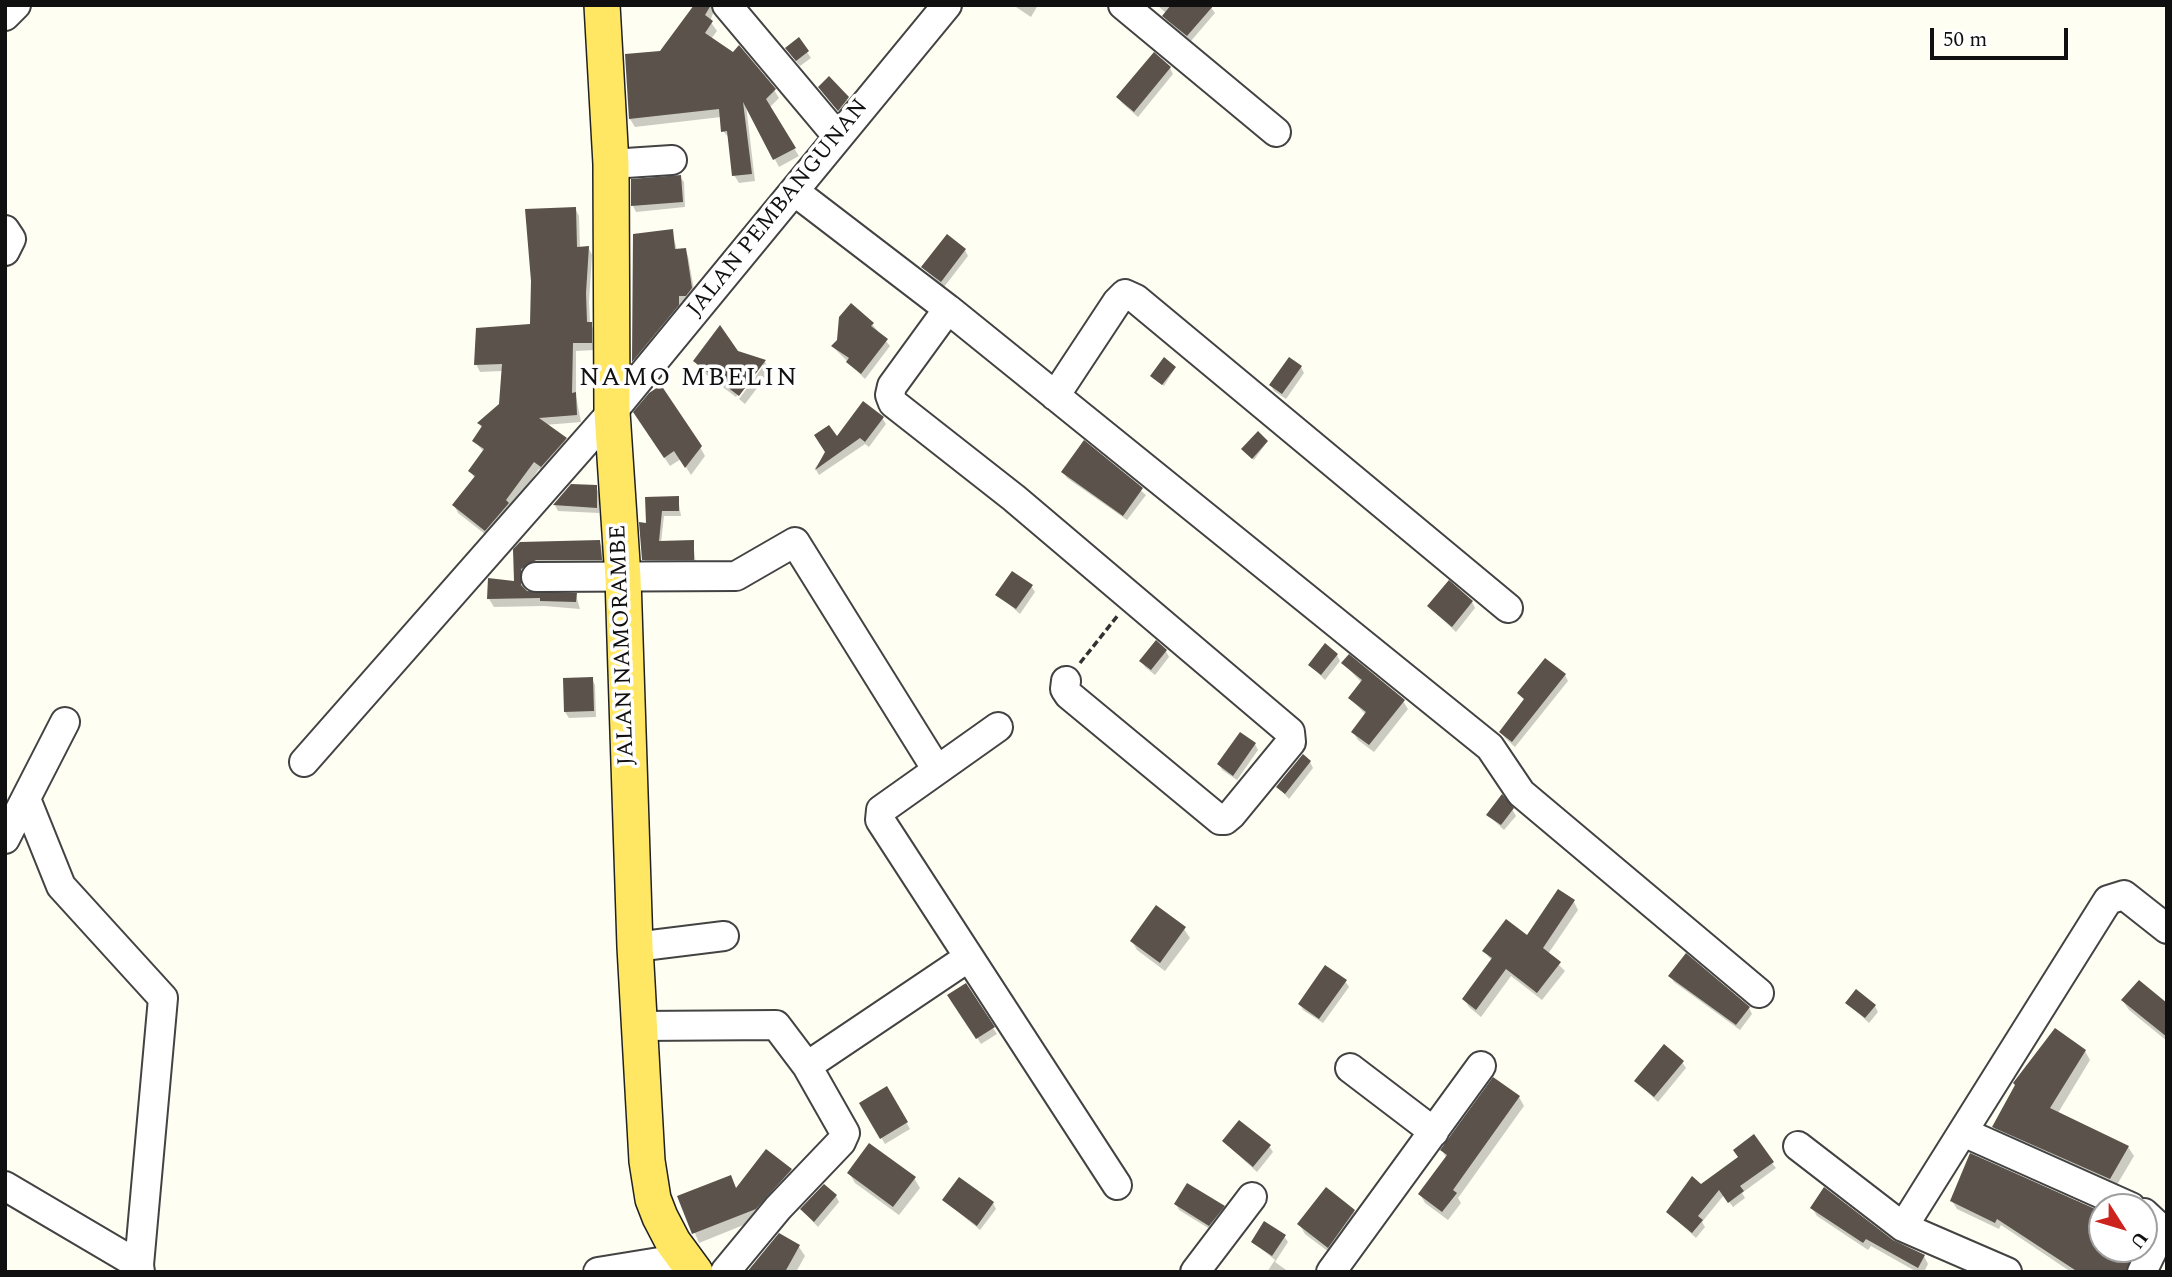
<!DOCTYPE html>
<html>
<head>
<meta charset="utf-8">
<style>
  body { margin:0 }
  #map { position:relative; width:2172px; height:1277px; overflow:hidden; background:#fffef3; font-family:Spectral,serif }
  canvas { display:block }
  .frame { position:absolute; inset:0; border:7px solid #101010; pointer-events:none }
  .north { position:absolute; left:2088px; top:1193px; width:70px; height:70px; box-sizing:border-box; background:#fff; border:2px solid #9f9f9f; border-radius:50%; rotate:127deg; font-size:19px; font-weight:700; line-height:28px; text-align:center; color:#101010 }
  .north::after { content:''; display:block; margin:auto; width:24px; height:32px; background:#cc241c; clip-path:polygon(50% 0,100% 100%,50% 72%,0 100%) }
  .scale { position:absolute; left:1930px; top:28px; width:138px; height:32px; box-sizing:border-box; border:4px solid #101010; border-top:0; padding-left:9px; font-size:21px; line-height:24px; white-space:nowrap; color:#101010; -webkit-text-stroke:5px #fff; paint-order:stroke }
</style>
</head>
<body>
<div id="map">
<canvas width="2172" height="1277"></canvas>
<div class="frame"></div>
<div class="north">U</div>
<div class="scale">50 m</div>
</div>
<script>
const ctx = document.querySelector('canvas').getContext('2d');
ctx.lineJoin = 'round';
function fill(path, color) {
  ctx.fillStyle = color;
  ctx.fill(path, 'evenodd');
}
function stroke(path, color, width, dash) {
  ctx.strokeStyle = color;
  ctx.lineWidth = width;
  ctx.lineCap = dash ? 'butt' : 'round';
  ctx.setLineDash(dash || []);
  ctx.stroke(path);
}
function write(font, color, halo, rows, align = 'center') {
  ctx.font = font + ' Spectral,serif';
  ctx.lineWidth = 7;
  ctx.setLineDash([]);
  ctx.textBaseline = 'middle';
  ctx.strokeStyle = halo;
  ctx.fillStyle = color;
  for (const [text, x, y, turn = 0] of rows) {
    ctx.save();
    ctx.translate(x, y);
    ctx.rotate((+turn || 0) * Math.PI / 180);
    ctx.textAlign = isNaN(turn) ? turn : align;
    if (halo) ctx.strokeText(text, 0, 0);
    ctx.fillText(text, 0, 0);
    ctx.restore();
  }
}
fill(new Path2D(`
  M697 5H711L714 11 710 21 717 31 711 39 774 90 779 98 769 108 799 156 779 167 746 105 755 181 739 183 734 175 730 139 723 131 721 117 635 127 630 119 627 56 661 52Z
  M1013 5H1038L1031 17Z
  M1157 5H1209L1215 13 1191 41 1168 22 1164 16 1166 13Z
  M799 40 811 58 800 66 791 55Z
  M1170 68 1173 74 1138 117 1122 103 1119 98Z
  M829 79 851 104 842 116 824 94Z
  M680 177 684 182 685 207 636 212 633 206Z
  M575 208 579 216 580 248 588 247 592 255 589 302 590 323 595 331V350L576 351V396L581 422 545 425 565 440 570 447 546 474 539 469 490 538 458 513 454 505 475 479 470 471 484 452 474 441 482 428 479 423 501 405 503 371 480 372 476 364 531 326Z
  M672 231 677 250H685L688 256 695 295 689 301 681 302V311L636 366 634 361V235Z
  M965 250 968 256 944 287 923 268Z
  M872 324 890 346 865 379 833 347Z
  M737 353 765 362 770 371 745 404 739 399 764 365H760L736 397 700 370 695 361Z
  M1301 367 1304 373 1286 399 1274 391 1271 385Z
  M1175 368 1164 386 1153 378Z
  M882 418 886 424 869 447 865 444 819 475 815 468 837 439Z
  M641 422 700 447 705 456 691 475 681 459 670 466Z
  M1267 442 1254 460 1245 452Z
  M1085 443 1146 495 1127 520 1067 478 1063 472Z
  M572 486 596 487 599 493V513L558 511 555 505Z
  M647 498H678L681 516H664L661 543 693 542 696 564 647 565 644 559Z
  M599 542 604 549 605 568 525 578 528 593 576 595 580 609 544 606 494 607 489 599 516 583 515 550Z
  M1031 586 1035 592 1020 614 998 595Z
  M1472 602 1475 608 1456 632 1429 607Z
  M1166 651 1169 657 1155 675 1145 667 1142 662Z
  M1337 655 1340 661 1325 680 1310 665Z
  M1343 663 1403 701 1408 709 1374 752 1358 740 1353 732 1366 715 1350 698 1362 683Z
  M1565 675 1568 681 1515 747 1505 738 1501 732 1525 701 1519 693Z
  M592 679 595 685 596 717 569 718 565 712Z
  M1255 744 1258 750 1237 780 1222 770 1219 764Z
  M1310 762 1313 768 1289 799 1278 787Z
  M1512 809 1516 816 1504 830 1488 815Z
  M1574 902 1578 910 1548 954 1565 971 1542 1000 1511 976 1481 1017 1469 1007 1464 999 1492 961 1484 951 1527 938Z
  M1184 929 1190 938 1165 971 1137 950 1132 941Z
  M1670 976 1749 1008 1752 1014 1740 1030 1674 982Z
  M1345 981 1349 987 1323 1023 1303 1010 1300 1004Z
  M965 985 997 1034 981 1044 950 995Z
  M2123 1001 2167 1005V1041L2129 1010Z
  M1847 1003 1875 1006 1878 1012 1869 1023Z
  M2085 1051 2090 1060 2058 1113 2128 1147 2134 1156 2115 1188 2000 1136 1994 1127Z
  M1682 1062 1686 1068 1658 1102 1636 1081Z
  M887 1088 910 1129 885 1144 861 1104Z
  M1519 1097 1524 1106 1458 1198 1461 1203 1448 1220 1425 1203 1420 1194 1447 1159 1442 1150Z
  M1224 1142 1269 1146 1273 1152 1257 1172Z
  M1772 1163 1776 1168 1742 1193 1745 1198 1733 1207 1724 1195 1702 1222 1705 1227 1696 1238 1668 1212 1701 1186Z
  M791 1170 796 1179 761 1218 699 1243 680 1197 730 1177 737 1190Z
  M849 1173 914 1178 920 1188 899 1215 855 1183Z
  M1327 1190 1354 1211 1359 1221 1334 1256 1305 1234 1299 1224Z
  M836 1196 839 1202 818 1227 802 1210Z
  M944 1200 993 1203 996 1209 980 1230Z
  M1952 1201 2102 1213V1249H2142L2130 1272H2071L2001 1225 1999 1229 1957 1209Z
  M1176 1204 1223 1207 1227 1213 1213 1231 1179 1210Z
  M1812 1208 1924 1256 1928 1264 1924 1272H1917L1871 1246 1868 1250 1817 1216Z
  M779 1235 799 1247 805 1256 796 1272H748Z
  M1284 1236 1288 1242 1275 1262 1289 1272H1267L1275 1260 1253 1242Z`), '#0003');
fill(new Path2D(`
  M694 5H711L705 15 713 21 705 33 733 52 739 45 776 89 766 99 796 148 773 160 743 102 752 174 732 176 727 131 721 132 719 109 629 119 625 54 660 51Z
  M1171 5H1214L1187 36 1162 16Z
  M799 37 809 51 796 61 785 48Z
  M1154 52 1171 67 1134 112 1116 97Z
  M829 76 849 97 838 111 818 87Z
  M681 175 683 202 631 206V179Z
  M576 207 577 247 589 246 586 293 587 322H592V343H573L572 393 576 392 577 415 539 418 567 438 541 467 534 462 506 500 509 503 485 531 452 505 475 476 468 471 484 449 472 441 482 426 477 423 499 404 502 364 474 365 476 328 530 324 531 281 525 209Z
  M673 229 675 249 686 248 692 288 686 296H679V305L632 362 633 234Z
  M947 234 966 249 941 282 921 267Z
  M851 303 874 323 871 326 888 339 861 374 846 362 849 358 831 346 837 340 839 317Z
  M720 325 738 351 766 360 739 396 693 361Z
  M1164 357 1176 367 1162 385 1150 376Z
  M1289 357 1302 366 1282 394 1269 385Z
  M661 385 702 446 685 468 674 451 664 458 633 412 649 393Z
  M863 401 884 417 865 442 860 438 815 470 825 452 814 435 829 425 837 436Z
  M1258 431 1268 441 1252 459 1241 449Z
  M1084 440 1143 488 1123 516 1061 472Z
  M571 484 597 485V508L553 505Z
  M679 496V511H662L659 541 694 540V560H642L639 522 646 523 645 497Z
  M600 540 602 560H536L521 569V585L527 591 577 593 576 602 540 601V598L487 599 488 578 514 581 513 549 520 542Z
  M1012 571 1033 585 1016 609 995 595Z
  M1449 580 1473 601 1452 627 1427 606Z
  M1156 640 1167 650 1151 670 1139 661Z
  M1325 643 1338 654 1321 675 1308 665Z
  M1349 654 1405 700 1369 745 1351 732 1366 712 1348 698 1362 680 1341 663Z
  M1545 658 1566 674 1512 742 1499 732 1524 699 1517 693Z
  M593 677 594 711 564 712 563 678Z
  M1240 732 1256 743 1233 776 1217 764Z
  M1303 754 1311 761 1285 794 1276 787Z
  M1502 794 1514 808 1501 825 1486 815Z
  M1558 889 1575 900 1543 948 1561 962 1537 993 1506 969 1476 1010 1462 999 1492 958 1482 951 1506 919 1527 935Z
  M1156 905 1186 927 1160 963 1130 941Z
  M1686 953 1750 1007 1736 1025 1668 976Z
  M1325 965 1347 980 1319 1019 1298 1004Z
  M2139 980 2167 1003V1037L2121 1000Z
  M966 983 995 1027 976 1039 947 995Z
  M1856 989 1876 1005 1865 1018 1845 1003Z
  M2055 1028 2086 1050 2050 1108 2129 1146 2110 1179 1992 1127 2015 1085 2013 1083Z
  M1664 1044 1684 1061 1654 1097 1634 1081Z
  M1493 1077 1520 1096 1453 1190 1457 1193 1442 1212 1418 1194 1447 1155 1440 1150Z
  M887 1086 908 1122 880 1139 859 1103Z
  M1239 1120 1271 1145 1253 1167 1222 1141Z
  M1754 1134 1774 1162 1740 1186 1744 1191 1728 1203 1719 1190 1698 1216 1703 1220 1692 1233 1666 1212 1692 1176 1701 1184 1738 1157 1733 1150Z
  M869 1143 916 1177 893 1207 847 1173Z
  M766 1149 792 1169 756 1209 692 1234 677 1196 731 1175 736 1188Z
  M1970 1153 2102 1212V1249H2135L2126 1272H2078L1997 1219 1995 1223 1950 1201Z
  M959 1177 994 1202 977 1226 942 1200Z
  M1187 1183 1225 1206 1209 1226 1174 1204Z
  M824 1184 837 1195 814 1222 800 1209Z
  M1326 1187 1355 1210 1328 1248 1297 1224Z
  M1824 1187 1893 1240 1925 1255 1918 1268 1866 1239 1863 1243 1810 1208Z
  M1264 1221 1286 1235 1272 1256 1251 1242Z
  M779 1233 800 1245 785 1272H747Z`), '#5a524b');
const minor = new Path2D(`
  M727 5 838 137
  M1123 5 1276 132
  M5 16 16 5
  M611 164 672 160
  M794 191 948 309 1490 747 1521 793 1759 993
  M5 230 11 239 5 251
  M948 309 892 386 890 395 893 403 1014 498 1290 732 1291 742 1231 815 1225 820H1220L1069 695 1065 689 1066 681
  M1055 396 1117 302 1125 294 1136 299 1508 608
  M536 577 736 576 795 542 937 770
  M998 727 881 810 880 820 1117 1185
  M304 762 612 412 947 5
  M26 799 61 886 163 998 139 1265
  M5 839 65 722
  M635 947 724 936
  M641 1026 776 1025 807 1066 845 1133 841 1142 778 1208 725 1272
  M807 1066 969 957
  M1350 1068 1434 1132
  M1963 1132 2131 1207
  M1798 1146 1903 1227 2007 1272
  M5 1186 139 1265 140 1272
  M1903 1227 2108 900 2124 895 2167 929
  M598 1272 684 1258
  M1195 1272 1252 1197
  M1331 1272 1481 1066
  M2142 1272 2158 1239 2159 1227 2144 1213`);
const major = new Path2D(`
  M602 5 611 164 612 412 623 578 635 947 647 1161 653 1199 660 1217 673 1242 695 1272`);
stroke(minor, '#434343', 32);
stroke(major, '#212121', 38);
stroke(new Path2D(`
  M1080 663 1119 614`), '#323232', 3.5, [7, 3.5]);
stroke(minor, '#fff', 28);
stroke(major, '#ffe763', 35);
write('23px', '#101010', '#fff', [
  ["JALAN PEMBANGUNAN",779,209,-51],
  ["JALAN NAMORAMBE",624,645,-92]
]);
ctx.letterSpacing = '2px';
write('26px', '#101010', '#fff', [
  ["NAMO MBELIN",689,380]
]);
ctx.letterSpacing = '0px';
</script>
</body>
</html>
